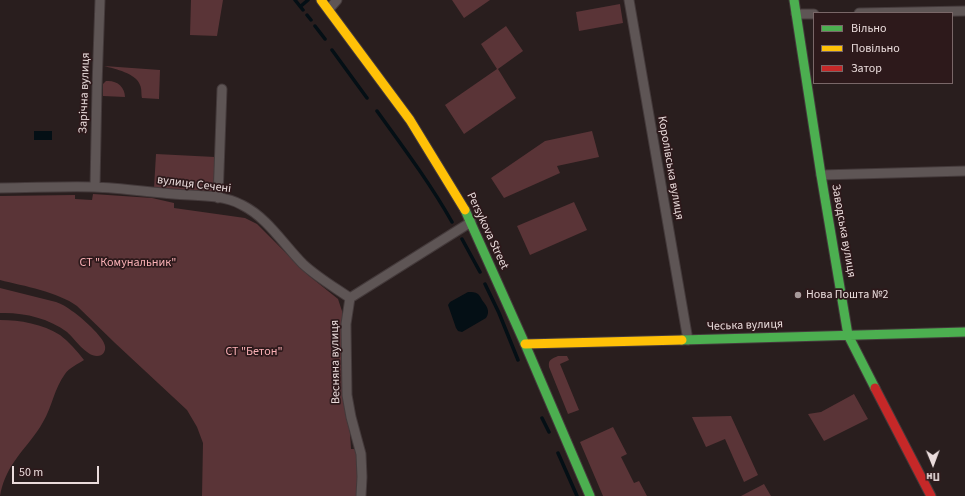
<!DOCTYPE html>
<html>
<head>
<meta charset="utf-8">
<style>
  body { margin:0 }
  #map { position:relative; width:965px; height:496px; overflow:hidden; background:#291e1e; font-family:"Source Sans 3",sans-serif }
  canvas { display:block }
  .legend { position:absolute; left:813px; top:12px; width:140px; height:72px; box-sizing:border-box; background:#2d191b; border:1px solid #796768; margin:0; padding:5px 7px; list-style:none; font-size:12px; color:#eadcdc }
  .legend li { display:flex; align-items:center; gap:8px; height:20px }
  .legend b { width:20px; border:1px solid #796768 }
  .north { position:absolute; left:913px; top:444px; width:40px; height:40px; -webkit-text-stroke:3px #2d191b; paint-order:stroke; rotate:179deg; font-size:11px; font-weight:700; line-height:16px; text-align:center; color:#eadcdc }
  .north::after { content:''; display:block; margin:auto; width:14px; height:18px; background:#eadcdc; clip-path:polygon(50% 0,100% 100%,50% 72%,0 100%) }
  .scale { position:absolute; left:12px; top:466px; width:87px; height:18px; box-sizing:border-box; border:2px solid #eadcdc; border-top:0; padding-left:5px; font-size:12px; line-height:14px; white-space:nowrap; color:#eadcdc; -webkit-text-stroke:3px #2d191b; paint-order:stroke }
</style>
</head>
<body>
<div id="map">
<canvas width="965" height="496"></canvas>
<ul class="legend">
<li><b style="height:5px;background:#4caf50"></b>Вільно</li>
<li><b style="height:5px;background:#ffc107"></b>Повільно</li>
<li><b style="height:5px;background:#c62828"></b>Затор</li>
</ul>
<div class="north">Пн</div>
<div class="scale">50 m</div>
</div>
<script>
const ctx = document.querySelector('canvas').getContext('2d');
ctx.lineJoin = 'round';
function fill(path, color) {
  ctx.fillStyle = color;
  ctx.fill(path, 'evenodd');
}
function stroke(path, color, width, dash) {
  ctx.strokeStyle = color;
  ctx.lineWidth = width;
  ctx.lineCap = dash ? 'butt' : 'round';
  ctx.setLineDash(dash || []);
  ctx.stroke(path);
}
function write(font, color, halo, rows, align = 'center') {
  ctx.font = font + ' "Source Sans 3",sans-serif';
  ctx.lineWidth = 3.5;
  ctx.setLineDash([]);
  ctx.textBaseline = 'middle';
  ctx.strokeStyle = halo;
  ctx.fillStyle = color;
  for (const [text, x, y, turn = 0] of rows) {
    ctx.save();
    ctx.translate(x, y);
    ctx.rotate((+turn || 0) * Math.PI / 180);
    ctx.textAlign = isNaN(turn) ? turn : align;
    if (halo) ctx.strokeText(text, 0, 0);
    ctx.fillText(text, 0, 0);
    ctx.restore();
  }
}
fill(new Path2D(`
  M191 0H223L217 36 190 35Z
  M452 0H490L464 18Z
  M620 4 623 23 579 31 576 12Z
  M506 26 523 51 498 69 516 98 464 134 445 105 497 69 481 44Z
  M104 66 160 70 159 99 142 98C141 94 142 89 140 85 136 73 115 69 104 66Z
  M106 81C117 80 125 87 125 97L103 96V84Z
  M592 131 599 157 557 166 560 173 504 198 491 178 545 141Z
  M156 154 215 157 214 193 154 188Z
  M93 194 152 198 174 203V208L245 218 257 224 308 275 338 299 342 311V347L346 411 350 433 351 449H356L358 469 356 496H202L203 443 197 427 187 410 115 343 77 306C58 292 24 286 0 280V196L75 195V199L92 200Z
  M574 202 587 230 530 255 517 226Z
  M0 288 56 302C62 304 67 307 72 311 80 316 104 337 105 346 106 351 103 356 97 356 86 356 75 339 67 332 49 318 22 312 0 313Z
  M0 320C20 320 43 324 60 335 69 342 77 351 84 360 78 364 69 368 65 374 54 389 52 407 43 422 35 437 23 448 14 462 7 472 2 484 0 496Z
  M558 356H567L569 360 560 364 579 410 568 414 549 367C548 359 552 359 558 356Z
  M854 394 868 419 824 441 808 414 821 412Z
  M731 416 758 475 744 482 725 439 706 447 692 417Z
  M613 427 627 454 621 457 634 483 639 481 647 496H603L580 442Z
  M764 484 771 496H741Z`), '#5a3437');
fill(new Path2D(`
  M34 131H52V140H34Z
  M468 292C472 292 475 292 478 294 480 296 481 298 482 300 486 305 491 311 486 318L462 332 458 331 456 328 448 305 450 302Z`), '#040f15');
stroke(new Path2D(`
  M295 0 303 10
  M301 6 308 0
  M307 15 311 20
  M315 26 325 39
  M332 50 367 98
  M377 111C403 147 430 183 452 222
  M462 239 480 272
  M485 284 499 313 518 360
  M542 418 549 432
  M558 453 577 496`), '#040f15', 3.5);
const street = new Path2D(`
  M629 0 688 340
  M329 9 337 0
  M859 13 965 11
  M796 14H814
  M821 175 965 171
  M95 187 97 86 100 0
  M0 188C31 188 63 186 94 187 121 188 147 192 173 194 196 196 222 194 242 205 268 218 283 244 303 264 317 277 334 287 350 298
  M218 198 222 89
  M350 298 346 324 347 395 351 417 361 454 362 477 361 496
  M350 298 471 222`);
const fast = new Path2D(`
  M794 0 821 175 848 335 875 388
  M465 210 525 344 590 496
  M682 340 965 332`);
const slow = new Path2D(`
  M321 0 410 120 465 210
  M525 344 682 340`);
const jam = new Path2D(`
  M875 388 931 496`);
stroke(street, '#443a3b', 11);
stroke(fast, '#443a3b', 11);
stroke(slow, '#443a3b', 11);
stroke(jam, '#443a3b', 11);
stroke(street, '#5e5555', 9);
stroke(fast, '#4caf50', 9);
stroke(slow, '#ffc107', 9);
stroke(jam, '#c62828', 9);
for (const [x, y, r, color] of [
  [798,295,4,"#a69a9a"]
]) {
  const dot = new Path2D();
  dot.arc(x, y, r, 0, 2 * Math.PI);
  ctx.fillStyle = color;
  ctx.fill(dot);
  stroke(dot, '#2d191b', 1.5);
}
write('12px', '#eadcdc', '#2d191b', [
  ["Зарічна вулиця",85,93,-88],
  ["Королівська вулиця",670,168,80],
  ["вулиця Сечені",194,185,7],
  ["Persykova Street",487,231,65],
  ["Заводська вулиця",843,231,80],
  ["Чеська вулиця",745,326,-2],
  ["Весняна вулиця",336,362,-91]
]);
write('12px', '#f9b0b5', '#2d191b', [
  ["СТ \"Комунальник\"",128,263],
  ["СТ \"Бетон\"",254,352]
]);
write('12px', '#eadcdc', '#2d191b', [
  ["Нова Пошта №2",806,295]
], 'left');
</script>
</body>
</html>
